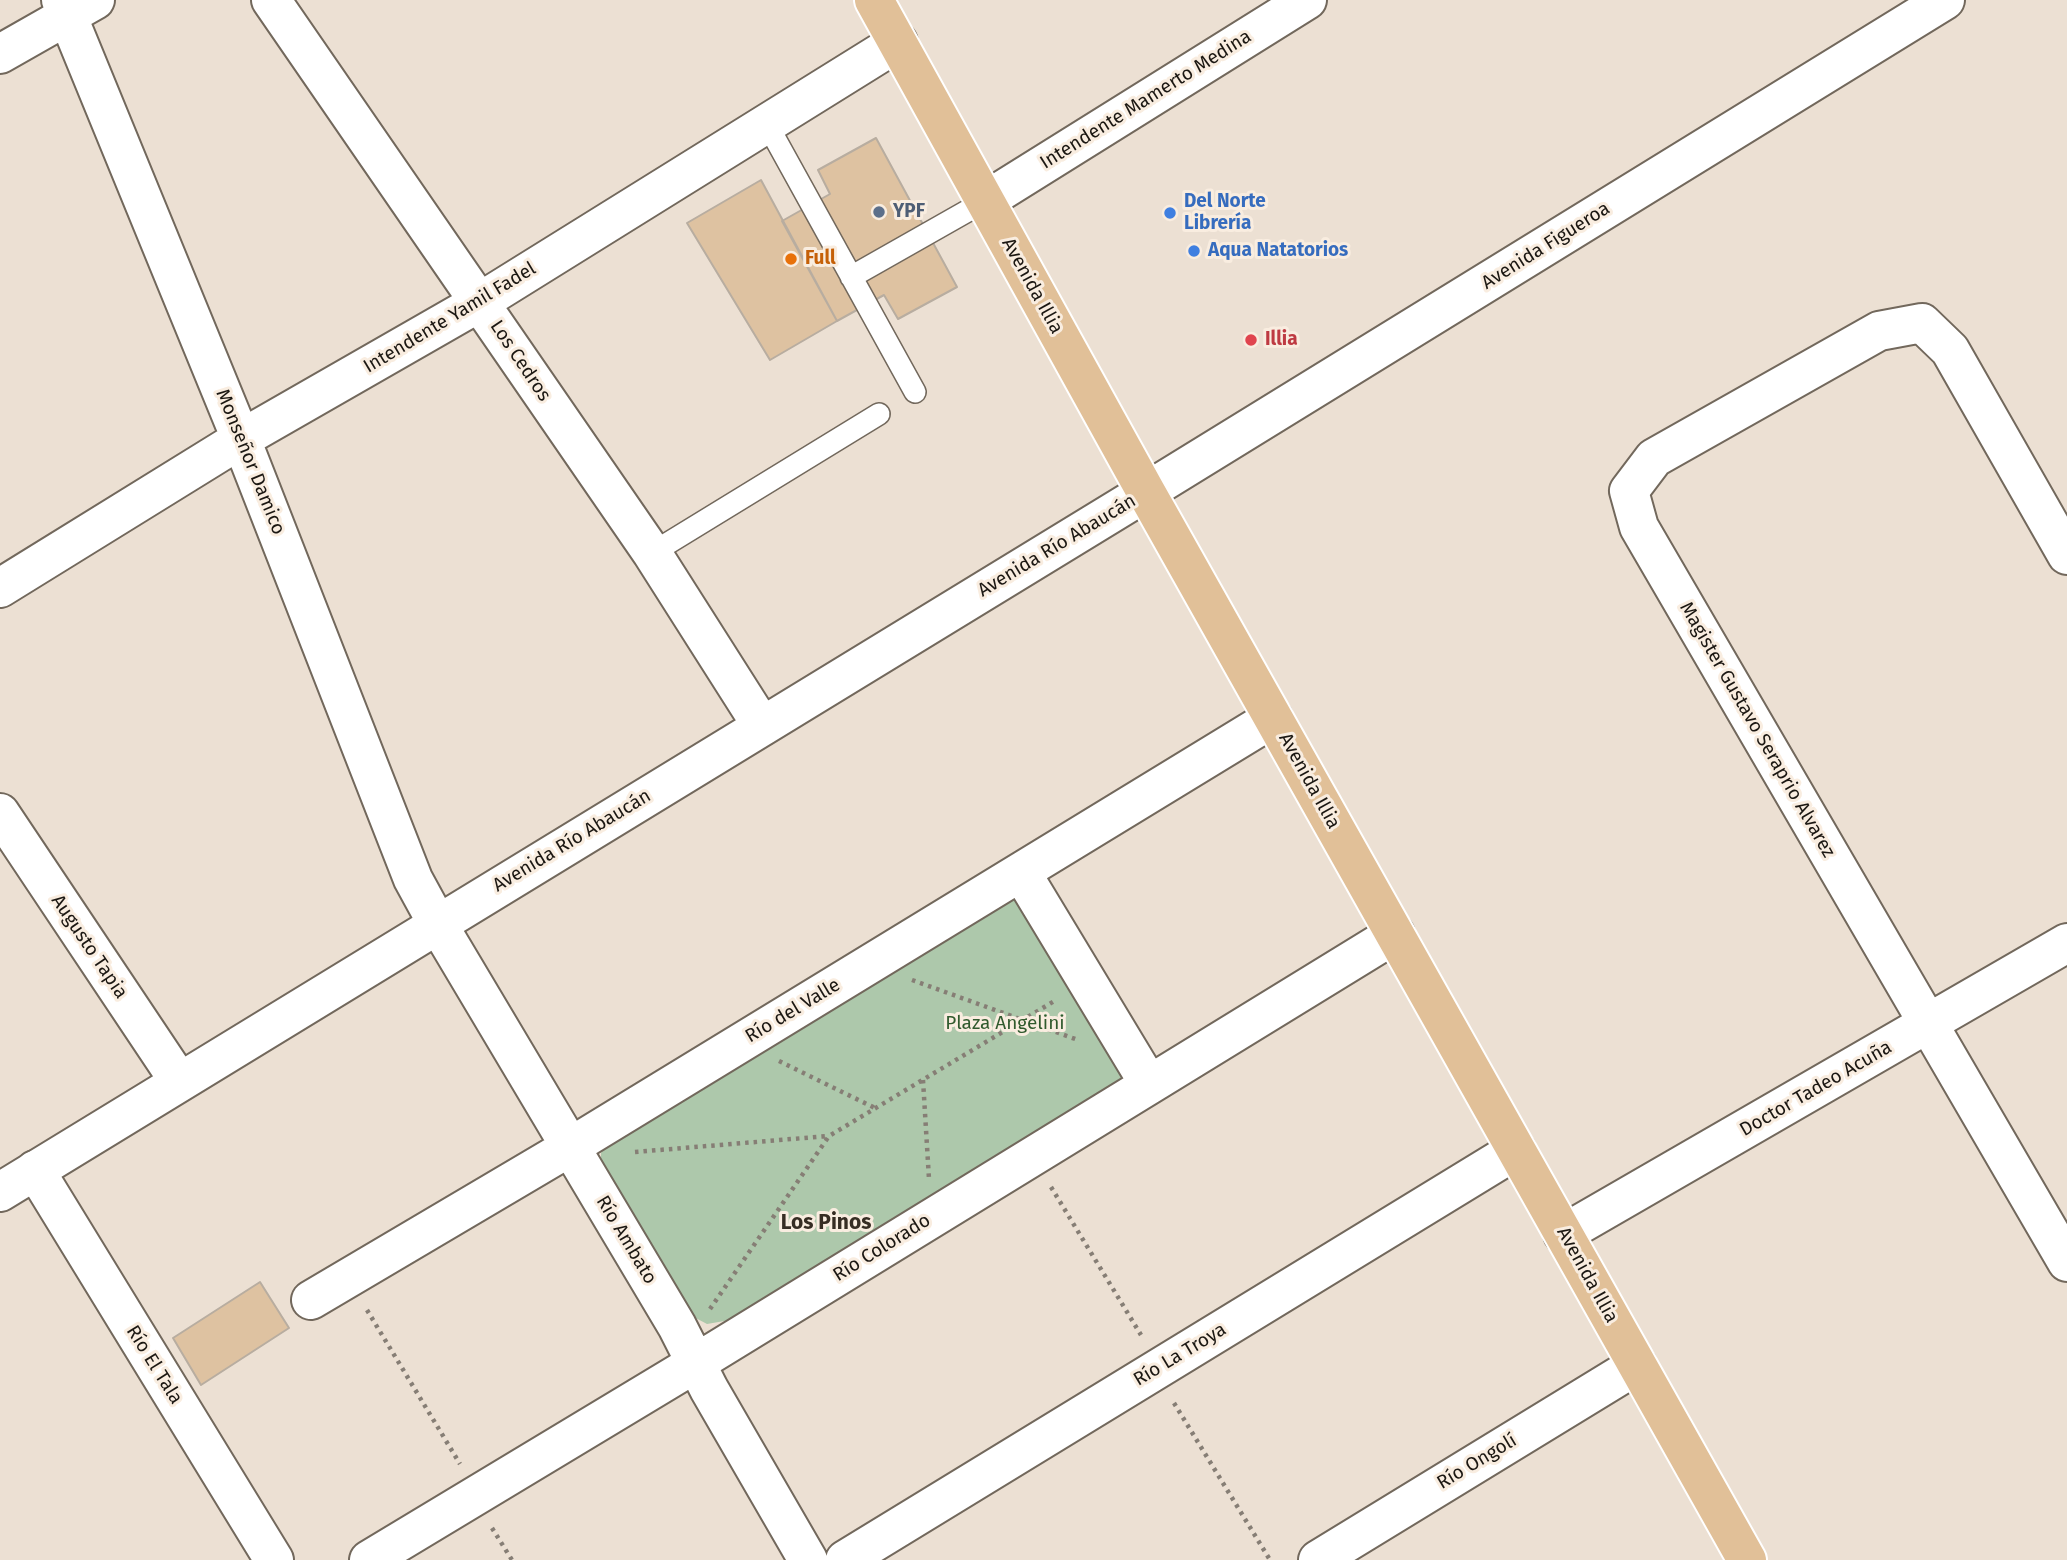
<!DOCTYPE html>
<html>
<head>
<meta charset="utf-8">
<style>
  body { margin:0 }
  canvas { display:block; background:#ece0d3 }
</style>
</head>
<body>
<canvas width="2067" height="1560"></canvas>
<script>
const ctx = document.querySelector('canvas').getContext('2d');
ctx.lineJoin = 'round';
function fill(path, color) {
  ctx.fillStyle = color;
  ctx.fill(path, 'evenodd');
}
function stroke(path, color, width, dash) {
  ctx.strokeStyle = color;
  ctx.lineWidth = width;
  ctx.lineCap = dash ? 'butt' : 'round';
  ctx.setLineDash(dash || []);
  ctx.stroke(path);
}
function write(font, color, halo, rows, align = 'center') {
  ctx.font = font + ' "Fira Sans",sans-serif';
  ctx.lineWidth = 6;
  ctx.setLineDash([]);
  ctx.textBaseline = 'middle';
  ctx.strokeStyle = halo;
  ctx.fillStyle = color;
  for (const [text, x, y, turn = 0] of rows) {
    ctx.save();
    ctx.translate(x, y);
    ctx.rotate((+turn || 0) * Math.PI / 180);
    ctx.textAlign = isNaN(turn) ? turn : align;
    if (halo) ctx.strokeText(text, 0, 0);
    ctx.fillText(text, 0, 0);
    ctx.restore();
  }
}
fill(new Path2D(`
  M1043 873 1156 1060 730 1320 707 1324 690 1315 601 1169V1153L611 1138Z`), '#adc8ab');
const building = new Path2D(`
  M876 138 957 287 898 319 884 295 837 321 782 221 830 194 818 170Z
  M761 180 837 321 770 360 687 223Z
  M260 1282 289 1328 201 1385 173 1338Z`);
fill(building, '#dec2a1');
stroke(building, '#b8ada0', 2);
const service = new Path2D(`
  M767 124 915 392
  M851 277 985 201
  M652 553 879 414`);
const minor = new Path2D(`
  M61 0 241 439 413 879 437 923 677 1326 709 1389 808 1560
  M271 0 652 553 762 726
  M0 54 95 0
  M985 201 1307 0
  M2067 555 1950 350 1922 323 1879 331 1654 458 1629 491 1639 527 2067 1262
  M0 588 241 439 480 302 898 42
  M0 813 179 1081
  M1021 872 1149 1084
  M35 1170 274 1560
  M1563 1234 2067 943
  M311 1300 570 1147 1273 718
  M369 1560 696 1363 1395 934
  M845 1560 1516 1150
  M1318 1560 1637 1365`);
const tertiary = new Path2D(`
  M0 1192 1146 492`);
const secondary = new Path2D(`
  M1146 492 1945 0`);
const primary = new Path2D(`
  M874 0 1146 492 1747 1560`);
stroke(service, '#72685c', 24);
stroke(minor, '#72685c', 42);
stroke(tertiary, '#72685c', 42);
stroke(secondary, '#72685c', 42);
stroke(primary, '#fff', 42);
stroke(new Path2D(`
  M912 980 1078 1040
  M779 1061 875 1108
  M923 1080 929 1179
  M635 1152 828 1136
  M1051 1187 1141 1335
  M710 1309 829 1136 1056 1000
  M367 1310 460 1464
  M1174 1403 1270 1560
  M492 1528 512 1560`), '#867e75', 4.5, [3.5, 5]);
stroke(service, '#fff', 21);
stroke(minor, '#fff', 38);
stroke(tertiary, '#fff', 38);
stroke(secondary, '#fff', 38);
stroke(primary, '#e1c098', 38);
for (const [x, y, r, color] of [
  [879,212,7,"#5c6f8a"],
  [1170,213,7,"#3f7fe0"],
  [1194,251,7,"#3f7fe0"],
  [791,259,7,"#e8710a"],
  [1251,340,7,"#e0444e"]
]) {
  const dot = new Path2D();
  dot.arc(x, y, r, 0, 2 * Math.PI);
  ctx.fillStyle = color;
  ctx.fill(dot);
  stroke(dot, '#f9ede0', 2.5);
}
write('19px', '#1b1712', '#f9ede0', [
  ["Intendente Mamerto Medina",1146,100,-32],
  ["Avenida Figueroa",1546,246,-32],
  ["Avenida Illia",1032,286,61],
  ["Intendente Yamil Fadel",450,318,-31],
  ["Los Cedros",520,361,56],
  ["Monseñor Damico",250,462,68],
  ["Avenida Río Abaucán",1057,546,-31],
  ["Magister Gustavo Seraprio Alvarez",1757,730,60],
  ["Avenida Illia",1309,781,61],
  ["Avenida Río Abaucán",572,841,-31],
  ["Augusto Tapia",89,947,56],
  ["Río del Valle",793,1011,-31],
  ["Doctor Tadeo Acuña",1816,1089,-30],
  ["Río Ambato",626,1240,59],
  ["Río Colorado",882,1248,-32],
  ["Avenida Illia",1587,1275,61],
  ["Río La Troya",1180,1355,-31],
  ["Río El Tala",154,1365,58],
  ["Río Ongolí",1477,1462,-31]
]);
write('bold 19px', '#366cbe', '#f9ede0', [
  ["Del Norte",1184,202],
  ["Librería",1184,224],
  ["Aqua Natatorios",1208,251]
], 'left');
write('bold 19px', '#4e5e75', '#f9ede0', [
  ["YPF",893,212]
], 'left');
write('bold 19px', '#c56008', '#f9ede0', [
  ["Full",805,259]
], 'left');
write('bold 19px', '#be3a42', '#f9ede0', [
  ["Illia",1265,340]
], 'left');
write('19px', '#305a2d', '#f9ede0', [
  ["Plaza Angelini",1005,1024]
]);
write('bold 21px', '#362d23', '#f9ede0', [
  ["Los Pinos",826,1223]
]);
</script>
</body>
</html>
